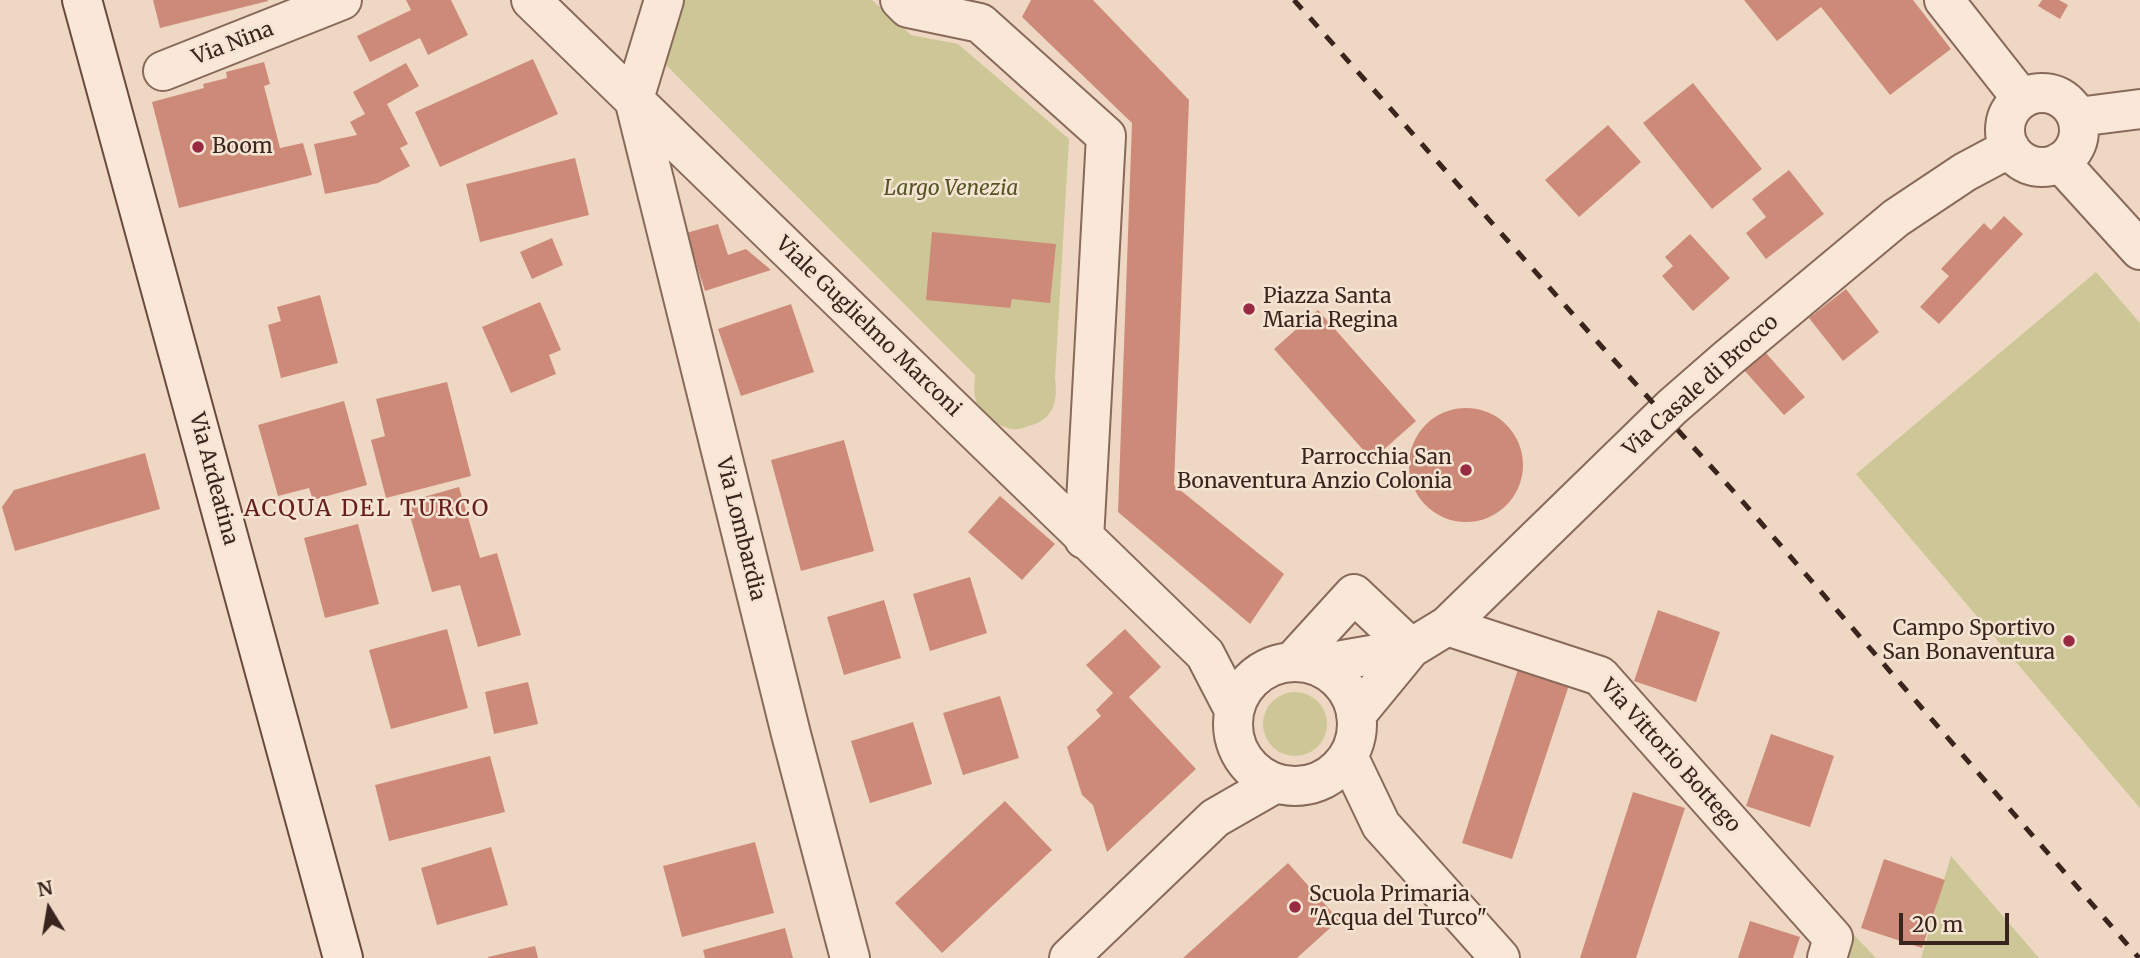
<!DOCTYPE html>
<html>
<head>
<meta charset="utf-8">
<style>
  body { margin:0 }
  #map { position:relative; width:2140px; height:958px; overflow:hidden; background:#eed8c4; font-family:Merriweather,serif }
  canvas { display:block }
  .north { position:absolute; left:14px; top:874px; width:70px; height:70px; -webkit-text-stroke:5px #f6e4d3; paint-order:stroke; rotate:349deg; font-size:19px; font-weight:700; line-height:28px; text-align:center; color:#39251e }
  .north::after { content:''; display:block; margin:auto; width:24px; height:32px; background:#39251e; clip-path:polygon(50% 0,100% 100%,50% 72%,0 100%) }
  .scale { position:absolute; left:1899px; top:913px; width:110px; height:32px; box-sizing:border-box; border:4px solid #39251e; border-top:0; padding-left:9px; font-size:21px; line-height:24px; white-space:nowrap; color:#39251e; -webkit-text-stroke:5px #f6e4d3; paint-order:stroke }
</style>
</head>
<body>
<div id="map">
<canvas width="2140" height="958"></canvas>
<div class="north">N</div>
<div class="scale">20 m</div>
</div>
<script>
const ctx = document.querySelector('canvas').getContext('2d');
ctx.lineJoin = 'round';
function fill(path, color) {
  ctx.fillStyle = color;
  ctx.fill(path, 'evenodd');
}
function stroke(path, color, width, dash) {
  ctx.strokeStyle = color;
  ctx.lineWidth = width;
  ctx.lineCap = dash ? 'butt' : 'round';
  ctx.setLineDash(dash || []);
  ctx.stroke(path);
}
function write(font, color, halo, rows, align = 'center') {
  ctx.font = font + ' Merriweather,serif';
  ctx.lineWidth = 5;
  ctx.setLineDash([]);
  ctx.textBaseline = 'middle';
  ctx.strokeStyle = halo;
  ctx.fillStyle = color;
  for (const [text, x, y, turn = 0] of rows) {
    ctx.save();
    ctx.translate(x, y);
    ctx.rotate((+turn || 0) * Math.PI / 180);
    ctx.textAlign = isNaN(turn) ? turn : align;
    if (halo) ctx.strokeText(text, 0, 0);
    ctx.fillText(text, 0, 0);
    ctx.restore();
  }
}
fill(new Path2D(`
  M685 0H872L911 35 958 44 1069 139 1055 378C1058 402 1054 419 1029 426 1023 428 1018 430 1012 429 999 427 989 418 978 411L974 391 975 375 661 60Z
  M2096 272 2140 323V808L1856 474Z
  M1263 724a32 32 0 1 1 64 0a32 32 0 1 1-64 0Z
  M1951 856 2039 958H1921Z
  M1850 931 1876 958H1842Z`), '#cdc797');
fill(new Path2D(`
  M153 0H268V1L160 28Z
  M406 0H451L468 35 428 55 420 38 370 62 357 36 411 10Z
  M1031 0H1093L1189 100 1174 485 1284 574 1250 624 1118 512 1132 123 1022 17Z
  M1744 0H1913L1951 49 1890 95 1821 7 1777 41Z
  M2042 0H2059L2068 5 2060 19 2038 6Z
  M533 59 558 114 440 167 415 112Z
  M264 62 270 84 264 86 280 148 303 143 312 175 179 208 152 102 204 88 203 84 227 78 226 72Z
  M406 63 419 86 387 104 408 144 400 148 410 166 378 183 325 194 314 144 357 135 350 122 365 114 353 92Z
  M1693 83 1762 169 1712 209 1643 123Z
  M1608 125 1641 162 1579 217 1545 180Z
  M575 158 589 215 480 242 466 184Z
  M1789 170 1824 214 1766 259 1746 233 1766 217 1752 199Z
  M2004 216 2023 234 1939 324 1920 307 1949 276 1941 269 1984 223 1991 230Z
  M718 224 728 255 746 249 771 270 705 291 686 233Z
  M932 232 1056 244 1050 303 1012 299 1010 308 926 300Z
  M1690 234 1730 278 1693 311 1662 276 1673 266 1665 257Z
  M552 238 563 265 532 279 520 252Z
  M1846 289 1879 332 1843 361 1809 318Z
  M320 295 338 363 281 378 268 325 281 321 277 307Z
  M540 302 561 350 549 355 556 374 511 393 482 327Z
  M791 304 814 372 741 396 718 329Z
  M1318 310 1416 421 1372 460 1274 349Z
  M1757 343 1805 397 1784 415 1736 361Z
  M447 382 471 476 386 498 371 440 385 436 376 399Z
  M344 401 367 485 313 500 309 488 278 496 258 425Z
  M1409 465a57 57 0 1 1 114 0a57 57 0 1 1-114 0Z
  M844 440 874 551 801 571 771 460Z
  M145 453 160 509 15 551 2 507 14 490Z
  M459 487 480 558 497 553 521 635 478 647 460 585 432 592 406 502Z
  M1000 496 1055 544 1022 580 968 532Z
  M358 524 379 604 325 618 304 538Z
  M970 577 987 633 930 651 913 594Z
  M884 600 901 658 844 675 827 617Z
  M1658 610 1720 632 1696 702 1634 681Z
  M447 629 468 708 391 729 369 650Z
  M1125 629 1161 667 1129 697 1196 769 1107 852 1093 805 1082 795 1067 747 1101 716 1096 710 1113 693 1086 665Z
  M1520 663 1571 679 1512 859 1462 843Z
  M528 682 538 724 494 734 485 692Z
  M1000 696 1019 758 963 775 943 713Z
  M913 722 932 784 870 803 851 741Z
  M1771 734 1834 756 1810 827 1746 806Z
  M490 756 505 812 389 841 375 785Z
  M1633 792 1685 808 1636 958H1580Z
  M1005 801 1052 850 942 953 895 903Z
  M755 842 774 913 682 937 663 866Z
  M491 847 508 905 437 925 421 868Z
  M1884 859 1945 880 1922 948 1861 928Z
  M1288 863 1339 920 1297 958H1183Z
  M1750 921 1800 937 1793 958H1738Z
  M785 928 793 958H705L703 950Z
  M535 946 538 958H488V957Z`), '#cd8a79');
const minor = new Path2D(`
  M531 0 1205 654 1234 710
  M664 0 634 99 791 734 850 958
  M900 0 908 8 980 23 1106 136 1084 539
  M1944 0 2022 99
  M163 71 342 0
  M2005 130a37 37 0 1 1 74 0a37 37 0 1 1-74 0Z
  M2078 117 2140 109
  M2060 162 2140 250
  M1447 626 1600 676 1833 938 1827 958
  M1292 662 1354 594 1411 648 1447 626 1672 407 1727 359 1896 218 1965 172 2010 148
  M1233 724a62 62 0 1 1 124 0a62 62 0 1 1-124 0Z
  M1314 665 1411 648 1356 715
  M1348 756 1381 825 1500 958
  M1069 958 1215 818 1276 783`);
const secondary = new Path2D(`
  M82 0 343 958`);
stroke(minor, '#89695a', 42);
stroke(secondary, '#6b4a3d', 42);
stroke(minor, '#f9e8d7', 38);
stroke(secondary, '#f9e8d7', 38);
stroke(new Path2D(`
  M1294 0 1603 348 1736 494 2139 958`), '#39251e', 5, [12, 12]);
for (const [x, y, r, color] of [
  [198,147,7,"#982a42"],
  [1249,309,7,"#982a42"],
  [1466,470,7,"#982a42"],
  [2069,641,7,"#982a42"],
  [1295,907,7,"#982a42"]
]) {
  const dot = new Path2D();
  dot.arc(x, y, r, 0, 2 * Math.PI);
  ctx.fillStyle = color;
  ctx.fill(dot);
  stroke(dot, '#f6e4d3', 2.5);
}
write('21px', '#39251e', '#f6e4d3', [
  ["Via Nina",233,44,-21],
  ["Viale Guglielmo Marconi",868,327,44],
  ["Via Casale di Brocco",1701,386,-42],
  ["Via Ardeatina",213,479,75],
  ["Via Lombardia",740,529,76],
  ["Via Vittorio Bottego",1670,756,48]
]);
write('21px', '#39251e', '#f6e4d3', [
  ["Boom",212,147],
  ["Piazza Santa",1263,297],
  ["Maria Regina",1263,321],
  ["Parrocchia San",1452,458,"right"],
  ["Bonaventura Anzio Colonia",1452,482,"right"],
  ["Campo Sportivo",2055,629,"right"],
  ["San Bonaventura",2055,653,"right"],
  ["Scuola Primaria",1309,895],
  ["\"Acqua del Turco\"",1309,919]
], 'left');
write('italic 21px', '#535525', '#f6e4d3', [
  ["Largo Venezia",951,189]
]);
ctx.letterSpacing = '2px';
write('23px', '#661d1e', '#f6e4d3', [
  ["ACQUA DEL TURCO",367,509]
]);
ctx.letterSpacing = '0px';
</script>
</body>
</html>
